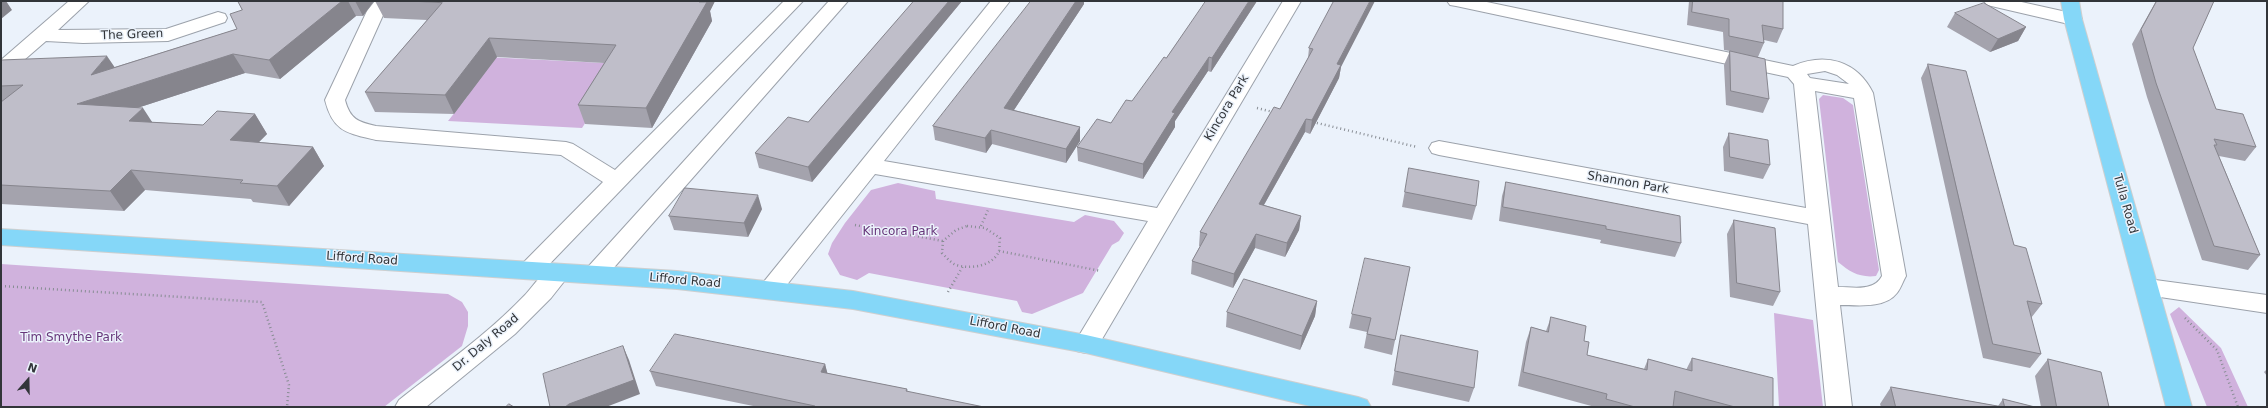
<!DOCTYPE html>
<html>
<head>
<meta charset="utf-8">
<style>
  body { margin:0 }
  #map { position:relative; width:2268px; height:408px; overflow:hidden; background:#ebf2fb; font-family:"DejaVu Sans",sans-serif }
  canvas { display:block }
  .frame { position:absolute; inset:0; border:2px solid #323539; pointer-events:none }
  .north { position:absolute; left:8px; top:360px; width:40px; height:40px; -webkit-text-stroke:3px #ebf2fb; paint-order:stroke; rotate:20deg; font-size:11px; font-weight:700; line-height:16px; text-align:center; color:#323539 }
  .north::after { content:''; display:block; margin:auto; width:14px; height:18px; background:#323539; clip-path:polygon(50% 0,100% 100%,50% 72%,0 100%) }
</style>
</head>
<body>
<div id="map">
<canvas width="2268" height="408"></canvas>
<div class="frame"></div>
<div class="north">N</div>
</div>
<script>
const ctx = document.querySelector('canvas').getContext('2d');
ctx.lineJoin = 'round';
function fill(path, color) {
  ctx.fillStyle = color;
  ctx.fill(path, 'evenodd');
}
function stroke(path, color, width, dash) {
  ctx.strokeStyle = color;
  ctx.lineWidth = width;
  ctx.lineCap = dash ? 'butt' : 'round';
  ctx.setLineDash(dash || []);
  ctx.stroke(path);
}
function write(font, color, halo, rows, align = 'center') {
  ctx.font = font + ' "DejaVu Sans",sans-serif';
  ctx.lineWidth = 3;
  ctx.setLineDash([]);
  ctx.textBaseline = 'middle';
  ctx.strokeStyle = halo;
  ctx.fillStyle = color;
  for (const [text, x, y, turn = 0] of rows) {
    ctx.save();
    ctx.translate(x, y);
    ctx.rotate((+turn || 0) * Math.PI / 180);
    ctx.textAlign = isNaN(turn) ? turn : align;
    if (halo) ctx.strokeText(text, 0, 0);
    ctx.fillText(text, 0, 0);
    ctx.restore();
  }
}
fill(new Path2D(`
  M486 57 623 64 582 128 448 121 467 97Z
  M1823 95 1843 98 1853 105 1879 270 1876 276C1860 278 1850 272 1838 262L1819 99Z
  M898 183 935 191 936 199 1074 222 1085 215 1114 221 1124 233 1119 241 1112 245 1083 293 1032 314 1022 312 1017 301 869 273 857 280 840 275 828 254 832 243 845 223 871 190Z
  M1 264 448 294 462 302 468 312V326L462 346 384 407H1Z
  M2179 307 2221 348 2248 407H2207L2170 314Z
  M1774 313 1813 320 1823 407H1779Z`), '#d0b2dd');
const minor = new Path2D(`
  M69 1H89L58 30 166 29 218 12 225 14 227 18 225 22 168 41 83 43 46 41 8 74 1 76V60Z
  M375 1H394L384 13 345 100C350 119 358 122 376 126L566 142 573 144 615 170 784 1H803L537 277 529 279 521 277 517 271 521 265 603 182 561 155 376 140C347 133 333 132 325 100L367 11Z
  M829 1H848L603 280 595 282 587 280 583 274 587 268Z
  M991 1H1010L884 161 1157 208 1283 1H1301L1095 351 1086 353 1077 351 1074 344 1148 221 875 174 778 296 770 299 762 296 758 290 762 284Z
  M1447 1H1482L1793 66C1826 52 1857 61 1873 93L1906 276C1903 281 1901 288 1897 293 1885 309 1857 305 1840 305L1852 407H1826L1808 224 1439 155 1432 153 1429 148 1432 143 1439 141 1806 208 1794 84 1788 77 1456 6 1450 5ZM1825 71 1837 75 1849 84 1810 78 1807 74ZM1815 91 1854 98 1882 276C1874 292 1853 287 1838 287Z
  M1984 1H2017L2080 15 2082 19 2080 23 2073 25 1987 5Z
  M558 265 566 267 570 273 566 279 551 298 515 334 426 407H395L399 400C442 366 487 335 525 295 535 284 544 269 558 265Z
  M2148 279 2267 295V313L2140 294 2136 288 2140 282Z`);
const major = new Path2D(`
  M2061 1H2079L2082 19 2192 407H2166L2064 19Z
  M1 229 677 271 853 291 1086 335 1358 397 1367 400 1371 407H1314L1086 353 853 309 677 289 1 245Z`);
stroke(minor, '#9ca2ab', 2);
stroke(major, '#cecfcf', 2);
stroke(new Path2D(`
  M1257 108 1273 112
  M1313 122 1417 147
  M855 225 943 241
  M967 226 985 228 1000 238C999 242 1000 247 999 251 993 267 967 270 954 264 949 261 946 257 942 253L943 241 956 230Z
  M981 226 988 210
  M999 251 1101 271
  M1 286 262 302 289 385 287 407
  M948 292 963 266
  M2185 318 2217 350 2238 407`), '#888d94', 2.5, [1, 3]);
fill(minor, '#fff');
fill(major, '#85d7f8');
fill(new Path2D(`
  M238 1H374L363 16H356L280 79 245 73 137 108 152 122 203 125 255 114 267 134 259 142 313 147 324 166 289 206 253 202 251 199 145 190 124 211 1 204V60L115 67 237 29 242 10Z
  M375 1H715L710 11 712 21 652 128 585 124 578 105 604 63 497 57 454 114 375 112 365 92 427 20 384 18Z
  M914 1H962L812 182 759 168 755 153 808 122Z
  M1031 1H1084V4L1014 110 1080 127V141L1066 163 992 144 986 153 935 140 933 126Z
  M1257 1 1211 72 1208 71 1175 121V127L1143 179 1078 161 1077 147 1111 123 1132 101 1166 58Z
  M1334 1 1341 67 1339 78 1310 134 1305 132 1264 205 1301 216 1299 230 1285 257 1255 248 1233 288 1191 274 1192 261 1200 246H1199L1200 232 1280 109 1308 58 1309 48Z
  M1689 1H1783V29L1777 43 1764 40V43L1758 57 1769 99 1763 113 1726 105 1724 65 1730 51 1724 50 1723 32 1687 25Z
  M2156 1H2214L2193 48 2216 109 2256 147 2245 161 2219 156 2260 255 2248 270 2202 260 2147 97 2132 44Z
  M1955 13 2026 27 2018 41 1990 52 1947 27Z
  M1928 64 2014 245 2042 304 2031 318 2041 354 2030 368 1983 358 1921 78Z
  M1729 133 1770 165 1763 179 1724 171 1723 147Z
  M1409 168 1476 206 1472 220 1402 207Z
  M1506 182 1681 243 1675 257 1600 243 1601 240 1499 221 1502 196Z
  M762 209 748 237 674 230 669 216Z
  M1734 220 1780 292 1773 306 1730 297 1727 234Z
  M1410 267 1392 355 1364 348 1367 332 1349 328 1352 314Z
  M1317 301 1315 316 1300 350 1226 327 1227 312Z
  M1551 317 1584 341 1587 355 1644 369 1648 359 1686 370 1692 358 1773 407H1595L1518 386 1526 342 1531 327 1546 331Z
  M1401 335 1474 388 1469 402 1392 385Z
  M2048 359 2109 407H2041L2035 376Z
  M825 364 827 373 907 389 908 392 984 407H758L656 386 650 371Z
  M2267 369V376L2264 372Z
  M1891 387 1998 406 2003 399 2035 407H1881L1880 404Z`), '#a4a3ad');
fill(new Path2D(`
  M1 1H6L12 10 1 19Z
  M342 1H348L356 16 280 79 269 60Z
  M355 1H374L363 16Z
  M700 1H715L710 11 712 21 652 128 646 108Z
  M949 1H962L812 182 808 167Z
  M1076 1H1084V4L1006 122 1004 108Z
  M1249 1H1257L1211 72 1212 58Z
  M1370 1H1375L1341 67 1339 78 1310 134 1312 120 1337 64Z
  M2026 27 2018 41 1990 52 1998 39Z
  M489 38 497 57 454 114 445 95Z
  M233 54 245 73 91 123 77 104Z
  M107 56 120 75H91Z
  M1209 57 1208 71 1175 121V127L1143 179V164L1172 112Z
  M143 108 156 128 129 121Z
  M255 114 267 134 242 159 230 140Z
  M1306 119 1305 132 1257 217 1259 204Z
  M1080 127V141L1066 163V149Z
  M991 130 992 144 986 153 985 138Z
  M313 147 324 166 289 206 277 186Z
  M131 170 145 190 124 211 110 191Z
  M758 195 762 209 748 237 744 223Z
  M1301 216 1299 230 1285 257 1287 243Z
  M1256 234 1255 248 1233 288 1234 274Z
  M1317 301 1315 316 1300 350 1302 336Z
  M623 346 629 360 640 394 606 407H565Z
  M825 364 829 379 821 372Z`), '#86858d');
const building = new Path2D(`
  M238 1H342L269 60 233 54 77 104 143 108 129 121 203 125 217 111 255 114 230 140 313 147 277 186 240 183 243 180 131 170 110 191 1 185V102L23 85 1 86V60L107 56 91 75 237 29 230 14 242 10Z
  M410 1H700L699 2H707L646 108 578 105 616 45 489 38 445 95 365 92 442 3Z
  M914 1H949L808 167 755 153 788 117 808 122Z
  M1031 1H1076L1004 108 1080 127 1066 149 991 130 985 138 933 126Z
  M1206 1H1249L1212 58 1209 57 1172 112 1175 113 1143 164 1077 147 1097 119 1111 123 1126 100 1132 101 1164 57 1166 58Z
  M1334 1H1370L1337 64 1341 65 1312 120 1306 119 1259 204 1301 216 1287 243 1256 234 1234 274 1192 261 1207 234 1200 232 1274 107 1280 109 1313 49 1309 48Z
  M1693 1H1783V29L1762 25 1764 43 1729 36V19L1692 12Z
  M2157 1H2214L2193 48 2216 109 2243 114 2256 147 2214 139 2217 145H2214L2260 255 2214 246 2156 83 2141 30Z
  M1984 3 2026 27 1998 39 1955 13Z
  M1730 51 1765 59 1769 99 1731 91Z
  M1928 64 1966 71 2014 245 2026 248 2042 304 2027 301 2041 354 1993 344Z
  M1729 133 1768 140 1770 165 1730 157Z
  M1409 168 1479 181 1476 206 1405 192Z
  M1506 182 1680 216 1681 243 1606 229V226L1503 207Z
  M685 188 758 195 744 223 669 216Z
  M1734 220 1775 228 1780 292 1737 283Z
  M1365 258 1410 267 1395 340 1367 334 1371 318 1352 314Z
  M1244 279 1317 301 1302 336 1227 312Z
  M1551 317 1586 326 1584 341 1589 342 1587 355 1647 370 1648 359 1692 371V358L1773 378V407H1735L1675 391 1673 407H1635L1606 399 1607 394 1523 372 1531 327 1548 332Z
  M675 334 825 364 821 372 907 389 906 391 984 407H814L815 406 650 371Z
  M1401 335 1478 351 1474 388 1395 371Z
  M623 346 634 380 569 404 565 407H550L543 374Z
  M2048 359 2101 372 2109 407H2057Z
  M1891 387 2003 407H1896Z
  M2003 399 2035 407H2005Z
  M509 404 514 407H506Z`);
fill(building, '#bfbec9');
stroke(building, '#86858d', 1);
write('12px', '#323539', '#ebf2fb', [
  ["The Green",132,35,-2],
  ["Kincora Park",1227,108,-59],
  ["Shannon Park",1628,183,10],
  ["Tulla Road",2125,204,74],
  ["Lifford Road",362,259,4],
  ["Lifford Road",685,281,5],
  ["Lifford Road",1005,328,11],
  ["Dr. Daly Road",486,343,-40]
]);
write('12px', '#67367a', '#ebf2fb', [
  ["Kincora Park",900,232],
  ["Tim Smythe Park",71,338]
]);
</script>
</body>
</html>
